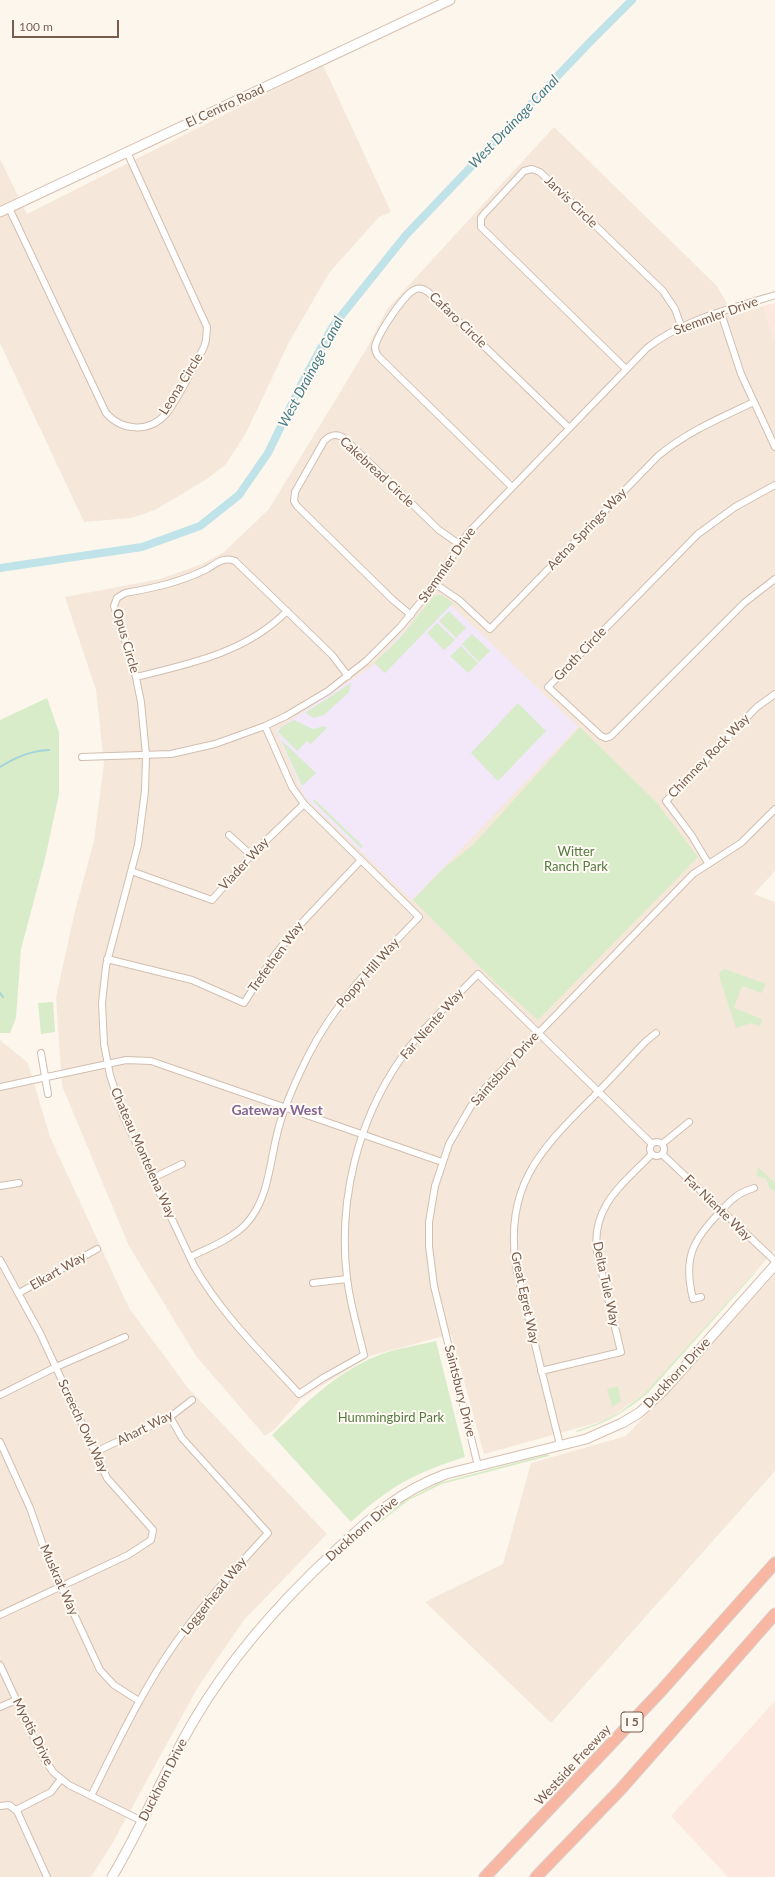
<!DOCTYPE html>
<html>
<head>
<meta charset="utf-8">
<style>
  body { margin:0 }
  #map { position:relative; width:775px; height:1877px; overflow:hidden; background:#fdf6ec; font-family:Lato,sans-serif }
  canvas { display:block }
  .scale { position:absolute; left:12px; top:20px; width:107px; height:18px; box-sizing:border-box; border:2px solid #7a5c4d; border-top:0; padding-left:5px; font-size:12px; line-height:14px; white-space:nowrap; color:#7a5c4d; -webkit-text-stroke:3px #fffaf3; paint-order:stroke }
</style>
</head>
<body>
<div id="map">
<canvas width="775" height="1877"></canvas>
<div class="scale">100 m</div>
</div>
<script>
const ctx = document.querySelector('canvas').getContext('2d');
ctx.lineJoin = 'round';
function fill(path, color) {
  ctx.fillStyle = color;
  ctx.fill(path, 'evenodd');
}
function stroke(path, color, width, dash) {
  ctx.strokeStyle = color;
  ctx.lineWidth = width;
  ctx.lineCap = dash ? 'butt' : 'round';
  ctx.setLineDash(dash || []);
  ctx.stroke(path);
}
function write(font, color, halo, rows, align = 'center') {
  ctx.font = font + ' Lato,sans-serif';
  ctx.lineWidth = 4;
  ctx.setLineDash([]);
  ctx.textBaseline = 'middle';
  ctx.strokeStyle = halo;
  ctx.fillStyle = color;
  for (const [text, x, y, turn = 0] of rows) {
    ctx.save();
    ctx.translate(x, y);
    ctx.rotate((+turn || 0) * Math.PI / 180);
    ctx.textAlign = isNaN(turn) ? turn : align;
    if (halo) ctx.strokeText(text, 0, 0);
    ctx.fillText(text, 0, 0);
    ctx.restore();
  }
}
fill(new Path2D(`
  M323 65 391 212 379 217 329 273 289 342 246 433 226 464 207 479 155 510 131 518 84 522 0 343V159L27 214Z
  M554 127 717 286 734 316 763 306 775 342V871L754 894 775 902V1250L648 1391 607 1420 484 1454 451 1334 370 1356 302 1398 275 1429 265 1436 196 1356 129 1246 62 1086 56 997 75 911 94 841 104 763 96 690 65 597 160 579 202 564 224 552 269 509 367 348 387 309Z
  M0 1040 28 1063 50 1137 129 1308 188 1388 327 1534 244 1620 198 1687 112 1844 91 1877H0Z
  M775 1274V1471L551 1723 425 1602 503 1564 531 1463 626 1436Z`), '#f5e8da');
fill(new Path2D(`
  M775 303V342L763 306Z
  M775 1701V1877H728L671 1816Z`), '#fde8e0');
fill(new Path2D(`
  M435 597 446 600 578 727 412 900 305 798 276 730 371 667Z`), '#f3e8fa');
fill(new Path2D(`
  M437 595H442L453 603 385 673 374 663 399 639 433 597Z
  M449 611 466 628 456 638 439 621Z
  M437 623 455 640 444 650 427 633Z
  M472 634 490 651 479 662 462 644Z
  M461 646 478 663 468 673 450 656Z
  M351 683 349 692 324 715 314 718 305 713Z
  M47 698 59 732V794L45 859 21 949 16 1018 10 1033H0V720Z
  M518 703 546 731 498 781 471 753Z
  M294 720 313 729 325 726 327 728 311 744 307 741 297 751 278 732 281 727Z
  M580 727 657 803 698 857 538 1020 495 982 413 900 443 869 474 844Z
  M281 740 316 773 302 786Z
  M314 799 363 846 361 848 313 801Z
  M725 969 766 984 762 993 742 986 734 1008 762 1019 760 1026 751 1023 736 1028 719 976 720 972Z
  M53 1002 55 1032 41 1034 38 1003Z
  M758 1167 775 1183V1192L770 1188 766 1179 757 1176Z
  M757 1271 648 1393C626 1412 604 1424 577 1432L576 1431 601 1422 620 1412 645 1393 754 1273Z
  M436 1341 465 1457C417 1472 388 1487 351 1522L272 1435C304 1405 335 1373 377 1356 395 1348 417 1346 436 1341Z
  M618 1386 621 1401 612 1407 607 1389Z
  M548 1454 549 1456 442 1484 409 1500 379 1523 373 1524 402 1502 439 1483Z`), '#d8ecc9');
stroke(new Path2D(`
  M0 767C16 757 30 751 49 750
  M0 993 3 997`), '#a5d3da', 2);
stroke(new Path2D(`
  M0 568 142 547 200 526 239 495 268 453 302 383 333 326 406 235 589 43 632 0`), '#bfe3e8', 8);
const street = new Path2D(`
  M9 208 106 413C122 431 149 433 166 414 179 398 194 366 204 347L206 340 207 327 127 152
  M721 313 741 374 775 447
  M626 369 481 227V218L484 214 524 171 532 169 540 172 663 291 675 309 681 326
  M775 485 735 507 698 534 548 687 601 736 606 738 611 736 744 603 775 579
  M512 487 378 356C376 353 375 351 375 347 377 335 403 296 414 290 419 287 424 289 428 292L569 428
  M434 583 459 600 490 629 658 456C687 432 720 418 754 402
  M411 615 393 600 297 506 294 501 295 492 324 441C331 434 337 433 345 439L439 530 459 544
  M348 676 332 655 235 561C224 556 216 564 207 569 181 582 154 588 125 593L117 598 114 606 134 668 141 702 146 755 145 791 138 845 106 966 102 1003 104 1044 110 1075 123 1115 194 1266C222 1315 262 1353 299 1394L323 1378 364 1355C358 1330 350 1304 347 1278 338 1201 357 1121 402 1057 424 1026 452 1001 478 974L652 1144
  M136 677C190 664 247 652 287 611
  M82 757 171 754 215 744 265 726 286 716 328 691 366 661 401 626 423 599 469 532 647 348C684 319 731 309 775 295
  M229 835 251 855
  M708 863 692 836 666 801 757 707 775 694
  M131 871 212 900 251 855 304 804
  M107 959 192 980 244 1003 274 956 295 930 361 860
  M41 1053 48 1094
  M0 1087 126 1060 151 1061 442 1162
  M650 1149a7 7 0 1 1 14 0a7 7 0 1 1-14 0Z
  M662 1144 689 1122
  M662 1154 775 1261
  M153 1178 182 1164
  M0 1186 19 1183
  M190 1257C208 1248 230 1240 245 1225 271 1198 269 1158 280 1123 287 1100 297 1078 308 1056 335 1002 377 960 419 917L304 804 292 787 265 726
  M0 1260 40 1333 107 1478 153 1530 151 1540 128 1555 0 1615
  M313 1283 347 1279
  M19 1293 97 1249
  M701 1297 693 1299C683 1259 692 1241 719 1213 731 1200 737 1193 754 1188
  M541 1371 621 1352 597 1252C591 1206 623 1184 652 1154
  M0 1395 56 1367 125 1337
  M0 1442 30 1508 46 1554 100 1670 114 1685 139 1701
  M560 1445 516 1268C505 1187 537 1153 591 1099 609 1081 627 1061 645 1042L656 1033
  M95 1452 170 1417 192 1400
  M478 1466 434 1286 429 1246V1222L435 1186 449 1144 471 1106 486 1087 693 874 741 843 775 809
  M0 1665 42 1755 53 1772 69 1785 142 1821
  M0 1707 16 1700
  M91 1796C117 1744 142 1690 176 1642 204 1603 236 1568 268 1533L182 1438 170 1417
  M0 1806 9 1805 17 1811 47 1877
  M16 1810 51 1792 61 1779`);
const secondary = new Path2D(`
  M0 212 450 0
  M112 1877C142 1827 164 1772 193 1722 231 1657 280 1602 335 1551 372 1517 398 1492 446 1474L586 1439 622 1423 639 1413 663 1391 775 1265`);
const highway = new Path2D(`
  M485 1877 661 1691 775 1563
  M536 1877 621 1789 775 1614`);
stroke(street, '#d1beb0', 8);
stroke(secondary, '#d6c0b0', 11);
stroke(highway, '#dad1cd', 13);
stroke(street, '#fff', 6);
stroke(secondary, '#fff', 9);
stroke(highway, '#f7b7a3', 11);
for (const [x, y, w] of [
  [632,1722,22]
]) {
  const box = new Path2D();
  box.roundRect(x - w / 2, y - 10, w, 20, 3);
  ctx.fillStyle = '#fffaf3';
  ctx.fill(box);
  stroke(box, '#7a5c4d', 1);
}
write('bold 12px', '#7a5c4d', null, [
  ["I 5",632,1722]
]);
write('13px', '#7a5c4d', '#fffaf3', [
  ["El Centro Road",225,106,-25],
  ["Jarvis Circle",571,202,44],
  ["Stemmler Drive",716,316,-20],
  ["Cafaro Circle",458,320,44],
  ["Leona Circle",181,384,-58],
  ["Cakebread Circle",377,472,43],
  ["Aetna Springs Way",587,529,-46],
  ["Stemmler Drive",447,565,-55],
  ["Opus Circle",126,641,74],
  ["Groth Circle",580,654,-46],
  ["Chimney Rock Way",709,756,-46],
  ["Viader Way",244,864,-47],
  ["Trefethen Way",276,957,-54],
  ["Poppy Hill Way",368,973,-49],
  ["Far Niente Way",432,1024,-49],
  ["Saintsbury Drive",505,1069,-48],
  ["Chateau Montelena Way",143,1153,66],
  ["Far Niente Way",718,1208,44],
  ["Elkart Way",58,1271,-30],
  ["Delta Tule Way",606,1284,78],
  ["Great Egret Way",525,1298,78],
  ["Duckhorn Drive",677,1373,-47],
  ["Saintsbury Drive",460,1391,76],
  ["Screech Owl Way",83,1426,65],
  ["Ahart Way",145,1428,-27],
  ["Duckhorn Drive",362,1529,-41],
  ["Muskrat Way",59,1580,66],
  ["Loggerhead Way",214,1596,-51],
  ["Myotis Drive",33,1732,63],
  ["Westside Freeway",573,1765,-47],
  ["Duckhorn Drive",163,1780,-63]
]);
write('13px', '#537a41', '#fffaf3', [
  ["Witter",576,852],
  ["Ranch Park",576,867],
  ["Hummingbird Park",391,1418]
]);
write('italic 14px', '#437c86', '#fffaf3', [
  ["West Drainage Canal",514,122,-46],
  ["West Drainage Canal",311,372,-62]
]);
write('bold 14px', '#846695', '#fffaf3', [
  ["Gateway West",277,1110]
]);
</script>
</body>
</html>
